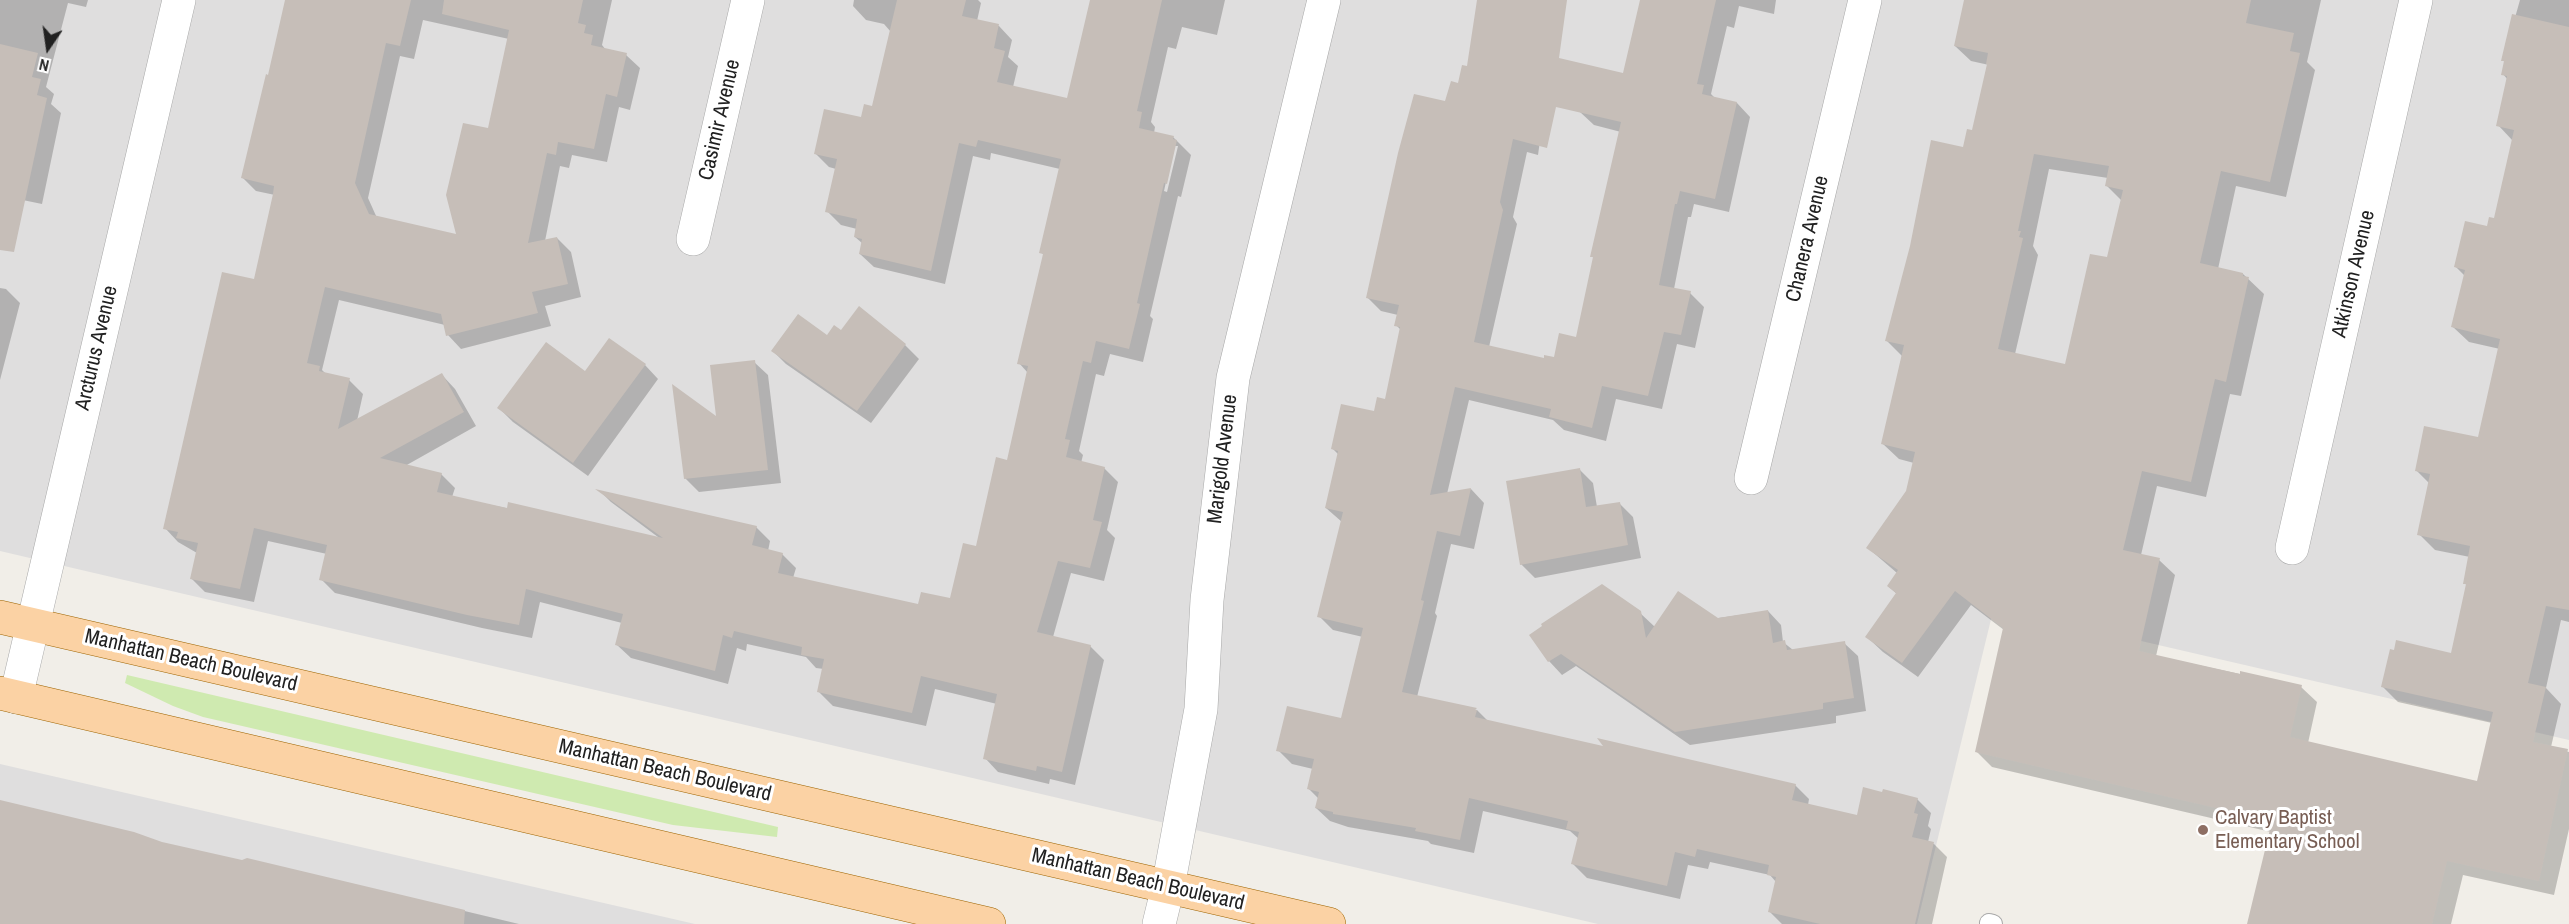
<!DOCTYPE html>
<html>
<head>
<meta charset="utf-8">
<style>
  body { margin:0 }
  #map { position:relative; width:2569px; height:924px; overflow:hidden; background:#f1eee8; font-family:"Archivo Narrow",sans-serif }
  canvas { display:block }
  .north { position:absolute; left:18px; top:18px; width:60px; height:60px; -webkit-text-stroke:4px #fff; paint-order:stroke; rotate:193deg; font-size:16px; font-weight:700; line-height:24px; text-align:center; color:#212121 }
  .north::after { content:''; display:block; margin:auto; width:21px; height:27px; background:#212121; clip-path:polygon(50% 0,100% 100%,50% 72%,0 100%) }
</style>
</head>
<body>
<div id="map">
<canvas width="2569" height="924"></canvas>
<div class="north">N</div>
</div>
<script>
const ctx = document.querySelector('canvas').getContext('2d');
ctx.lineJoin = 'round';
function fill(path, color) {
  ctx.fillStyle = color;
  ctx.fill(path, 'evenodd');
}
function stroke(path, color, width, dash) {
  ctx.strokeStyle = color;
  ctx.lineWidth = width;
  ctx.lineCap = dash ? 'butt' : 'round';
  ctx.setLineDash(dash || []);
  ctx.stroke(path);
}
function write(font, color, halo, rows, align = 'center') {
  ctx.font = font + ' "Archivo Narrow",sans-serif';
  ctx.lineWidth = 6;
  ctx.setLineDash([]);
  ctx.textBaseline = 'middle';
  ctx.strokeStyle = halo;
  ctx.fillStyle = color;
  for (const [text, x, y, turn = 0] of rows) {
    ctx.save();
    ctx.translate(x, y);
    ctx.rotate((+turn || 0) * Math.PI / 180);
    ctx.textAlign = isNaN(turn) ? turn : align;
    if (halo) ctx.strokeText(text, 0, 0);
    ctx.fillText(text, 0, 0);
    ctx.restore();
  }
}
fill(new Path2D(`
  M0 0H2569V740L1994 607 1917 924H1598L0 551Z
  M0 764 695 924H0Z`), '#dfdede');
fill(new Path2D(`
  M127 675 778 827 777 837 673 825 203 717 173 706 125 683Z`), '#cfeab0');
fill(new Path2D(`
  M0 0H88L86 7 68 3 46 87 54 94 51 104 61 113 42 204 8 197 0 233Z
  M286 0H612L602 45 606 50 626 55 640 68 630 110 619 107 607 162 572 155 569 168 560 166 545 241 557 238 571 252 581 297 545 306 551 326 461 349 448 335 445 325 339 300 322 370 326 374 349 380 363 394 357 421 442 375 455 389 476 426 405 466 441 474 455 488 452 497 662 540 611 502 600 491 756 527 770 541 768 551 782 554 796 568 793 578 920 606 951 600 977 548 1008 461 1028 373 1019 363 1044 255 1041 252 1060 169 991 153 990 160 973 156 945 284 874 267 860 254 862 243 855 237 857 229 841 225 827 211 836 169 829 167 815 153 873 108 891 32 884 24 866 20 853 6 854 0H978L981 3 977 21 999 26 1012 40 1008 57 1018 66 1013 87 1068 100 1092 0H1225L1217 35 1182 27 1176 49 1168 47 1151 122 1155 127 1154 133 1173 137 1191 155 1181 197 1178 196 1150 316 1153 319 1143 362 1110 354 1104 376 1096 374 1079 451 1083 455 1081 463 1104 468 1118 482 1107 530 1115 538 1104 581 1071 573 1053 637 1090 646 1104 660 1075 785 1050 779 1049 784 998 772 985 758 997 704 935 689 926 726 833 706 819 692 824 669 816 668 806 657 747 644 746 651 737 648 728 684 631 658 617 645 622 623 540 602 532 638 482 628 335 593 321 579 327 554 268 541 254 602 205 592 191 578 197 553 178 542 165 528 255 281 275 195 256 191 242 177 270 77ZM423 20 509 39 489 129 458 236 377 218 368 198 400 56 414 59ZM1174 146H1178L1167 192 1164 191Z
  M1479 0H1560L1538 155 1527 152 1513 217 1517 224 1489 347 1545 360 1555 359 1577 338 1594 259 1592 256 1621 132 1594 125 1580 112 1624 74 1643 0H1776L1774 14 1739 6 1734 28 1727 26 1711 94 1716 99 1737 103 1750 117 1729 212 1694 204 1691 217H1688L1674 289 1690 293 1704 307 1695 348 1677 344 1662 409 1616 399 1606 441 1564 430 1553 420 1469 400 1447 494 1471 489 1484 503 1474 549 1451 544 1435 613 1437 616 1417 697 1477 710 1488 721 1606 748 1795 785 1809 799 1808 805 1858 816 1917 799 1931 813 1928 826 1931 829 1928 842 1934 844 1947 857 1932 924H1782L1770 912 1776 882 1770 875 1710 862 1708 869 1688 865 1680 899 1587 878 1573 864 1579 839 1570 831 1483 811 1474 853 1431 844 1428 841 1348 827 1330 821 1316 808 1319 799 1308 788 1313 769 1292 764 1278 750 1342 720 1363 637 1333 630 1319 616 1342 522 1326 508 1339 455 1333 449 1386 401 1401 330 1396 325 1398 315 1381 311 1367 297 1446 103 1468 68Z
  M1965 0H2321L2307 62 2315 70 2286 197 2236 186 2218 269 2243 274 2264 294 2241 396 2230 394 2206 497 2157 486 2141 555 2159 560 2175 575 2156 656 2301 687 2317 702 2308 743 2478 783 2492 723 2398 702 2383 687 2452 654 2468 586 2464 583 2470 557 2435 550 2419 534 2429 483 2416 470 2479 439 2500 349 2469 342 2453 327 2465 276 2456 267 2495 220 2513 141 2498 125 2508 80 2503 74 2505 63 2503 60 2520 0H2569V622L2561 620 2546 688 2561 704 2551 747 2569 752V829L2554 895 2463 875 2451 924H2249L2271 832 1992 767 1976 751 2004 630 1971 605 1918 677 1883 652 1867 637 1897 594 1888 586 1897 573 1868 548 1907 491 1914 463 1899 459 1883 444 1902 356 1886 340 1964 148 1973 132 1989 65 1971 61 1955 46ZM2049 169 2108 178 2106 185 2122 201 2108 259 2066 366 2015 354 2038 255 2033 246Z
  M0 288 6 289 20 303 0 380Z
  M841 332 905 345 919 359 871 423 786 364 773 351Z
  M754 362 768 375 781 483 699 492 685 478 717 419Z
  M645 365 658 379 588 476 513 422 499 408 585 373Z
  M1579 469 1593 483 1597 507 1619 503 1633 517 1641 558 1535 578 1521 564Z
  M1768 611 1781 625 1783 642 1793 650 1844 643 1858 656 1866 711 1836 716V723L1690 745 1576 666 1562 675 1549 661 1531 635 1640 613 1655 627Z
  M0 802 161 843 243 862 247 859 519 924H0Z`), '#0003');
fill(new Path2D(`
  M285 0H411L400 46 386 43 355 183 369 214 456 234 446 195 463 123 488 128 509 30 442 14 444 0H583L578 23 586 25 584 33 593 35 591 45 627 53 617 97 606 94 594 149 558 142 556 155 547 153 528 243 557 237 568 284 532 292 538 313 446 336 441 314 325 287 307 363 320 366 319 371 350 378 338 429 442 373 464 412 380 458 442 473 437 492 507 508 508 502 663 538 595 489 757 526 752 545 783 553 778 573 918 604 921 592 950 598 963 543 976 546 996 457 1007 460 1028 366 1017 364 1043 254 1039 253 1061 159 978 140 976 147 959 143 931 271 859 254 862 239 854 237 857 219 825 212 837 159 814 154 824 109 861 117 864 104 872 106 897 0H966L962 16 999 24 994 48 1005 51 997 82 1067 98 1090 0H1162L1137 111 1142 112 1139 128 1174 136 1173 139 1177 140 1167 184 1164 183 1137 303 1140 304 1129 349 1096 341 1091 363 1083 361 1065 439 1070 440 1066 457 1105 467 1093 520 1102 522 1090 568 1058 561 1037 632 1091 645 1062 772 1037 766 1036 771 983 759 997 694 921 676 912 713 817 692 824 659 801 655 802 647 734 631 732 638 723 635 715 671 615 645 623 614 526 589 519 625 467 615 319 580 327 545 254 528 240 589 190 579 198 543 176 538 178 532 163 529 222 272 254 279 273 194 274 186 241 178 266 74 268 75Z
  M1477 0H1567L1559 58 1623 73 1640 0H1716L1697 84 1704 85 1702 94 1737 102 1715 199 1680 191 1677 204H1675L1659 285 1691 291 1681 335 1664 332 1648 396 1602 386 1592 428 1549 417 1551 409 1455 387 1430 495 1471 488 1460 536 1437 531 1421 600 1424 601 1402 692 1477 708 1475 710H1477L1475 717 1603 746 1597 738 1796 784 1792 800 1857 815 1863 787 1882 792 1883 789 1918 798 1914 813 1918 814 1912 837 1934 842 1915 924H1820L1768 912 1776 877 1767 875 1769 865 1697 849 1695 857 1675 852 1667 886 1571 864 1579 832 1566 829 1568 821 1469 798 1460 840 1415 831 1416 828 1333 814V812L1315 808 1319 792 1307 789 1314 759 1276 751 1287 706 1341 718 1363 628 1317 617 1343 512 1325 508 1338 451 1331 449 1341 404 1374 411 1377 397 1385 399 1400 327 1394 326 1399 305 1366 298 1398 153 1414 94 1445 101 1451 81 1458 83 1462 65 1467 66ZM1556 107 1621 122 1590 257H1593L1576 337 1559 333 1554 357 1544 355V358L1474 342 1503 210 1500 202 1513 139 1547 148Z
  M1964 0H2251L2246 23 2294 33 2290 51 2300 53 2270 182 2221 171 2200 263 2243 273V276L2249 277 2226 382 2215 379 2191 482 2142 471 2123 550 2160 558 2139 651 2240 674V671L2302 685 2290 737 2477 781 2493 712 2381 687 2390 649 2394 650 2396 640 2451 653 2466 584H2463L2470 546 2417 535 2430 474 2415 471 2424 426 2478 437 2500 339 2451 327 2465 270 2454 267 2465 221 2487 226 2489 217 2494 218 2514 130 2496 126 2507 76 2501 75 2504 61H2501L2512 14 2569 27V610L2546 606 2528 683 2546 687 2533 742 2568 749 2539 881 2447 861 2432 924H2247L2272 821 1975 752 2003 628 1955 591 1902 663 1865 637 1896 593 1887 586 1898 570 1866 548 1906 491 1915 452 1881 444 1904 345 1885 341 1910 246 1931 140 1963 147 1967 129 1972 130 1987 64H1986L1988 53 1954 46ZM2034 154 2109 166 2105 186 2123 190 2107 257 2090 254 2065 364 1998 349 2023 238 2019 237 2021 231H2018Z
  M0 44 38 53 32 77 41 79 37 95 47 98 14 252 0 250Z
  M859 306 906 344 857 411 771 351 798 314 827 335 834 325 841 330Z
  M609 338 646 364 573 463 497 408 546 342 585 371Z
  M755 360 768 470 684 479 672 384 716 416 710 365Z
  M1580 468 1586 507 1620 502 1628 545 1520 565 1506 481Z
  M1602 584 1641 611 1646 638 1678 591 1718 618 1768 610 1773 643 1785 640 1787 650 1845 641 1854 698 1823 703V709L1675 732 1561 654 1548 662 1529 635 1542 626 1541 624Z
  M0 800 134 832 162 842 242 860 247 858 465 910 464 924H0Z`), '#c6beb8');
const service = new Path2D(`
  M1989 923 1993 924`);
const minor = new Path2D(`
  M693 239 748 0
  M1751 478 1865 0
  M2292 548 2416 0
  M16 697 179 0
  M1159 924 1168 887 1201 709 1207 600 1233 378 1324 0`);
const primary = new Path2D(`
  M0 617 1329 924
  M0 693 989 924`);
stroke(service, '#a8a8a8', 20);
stroke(minor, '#a8a8a8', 34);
stroke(primary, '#9d6402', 34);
stroke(service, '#fff', 18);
stroke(minor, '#fff', 33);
stroke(primary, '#fbd2a4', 33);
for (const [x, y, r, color] of [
  [2203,830,6,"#8d6e63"]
]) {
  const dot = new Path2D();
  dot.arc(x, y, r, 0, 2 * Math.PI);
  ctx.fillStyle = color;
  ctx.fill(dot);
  stroke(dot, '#fff', 2);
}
write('21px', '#212121', '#fff', [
  ["Casimir Avenue",720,120,-77],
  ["Chanera Avenue",1808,239,-77],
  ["Atkinson Avenue",2354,274,-77],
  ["Arcturus Avenue",97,348,-77],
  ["Marigold Avenue",1223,459,-83],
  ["Manhattan Beach Boulevard",191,661,13],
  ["Manhattan Beach Boulevard",665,771,13],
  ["Manhattan Beach Boulevard",1138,880,13]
]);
write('21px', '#785e54', '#fff', [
  ["Calvary Baptist",2215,818],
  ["Elementary School",2215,842]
], 'left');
</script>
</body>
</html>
